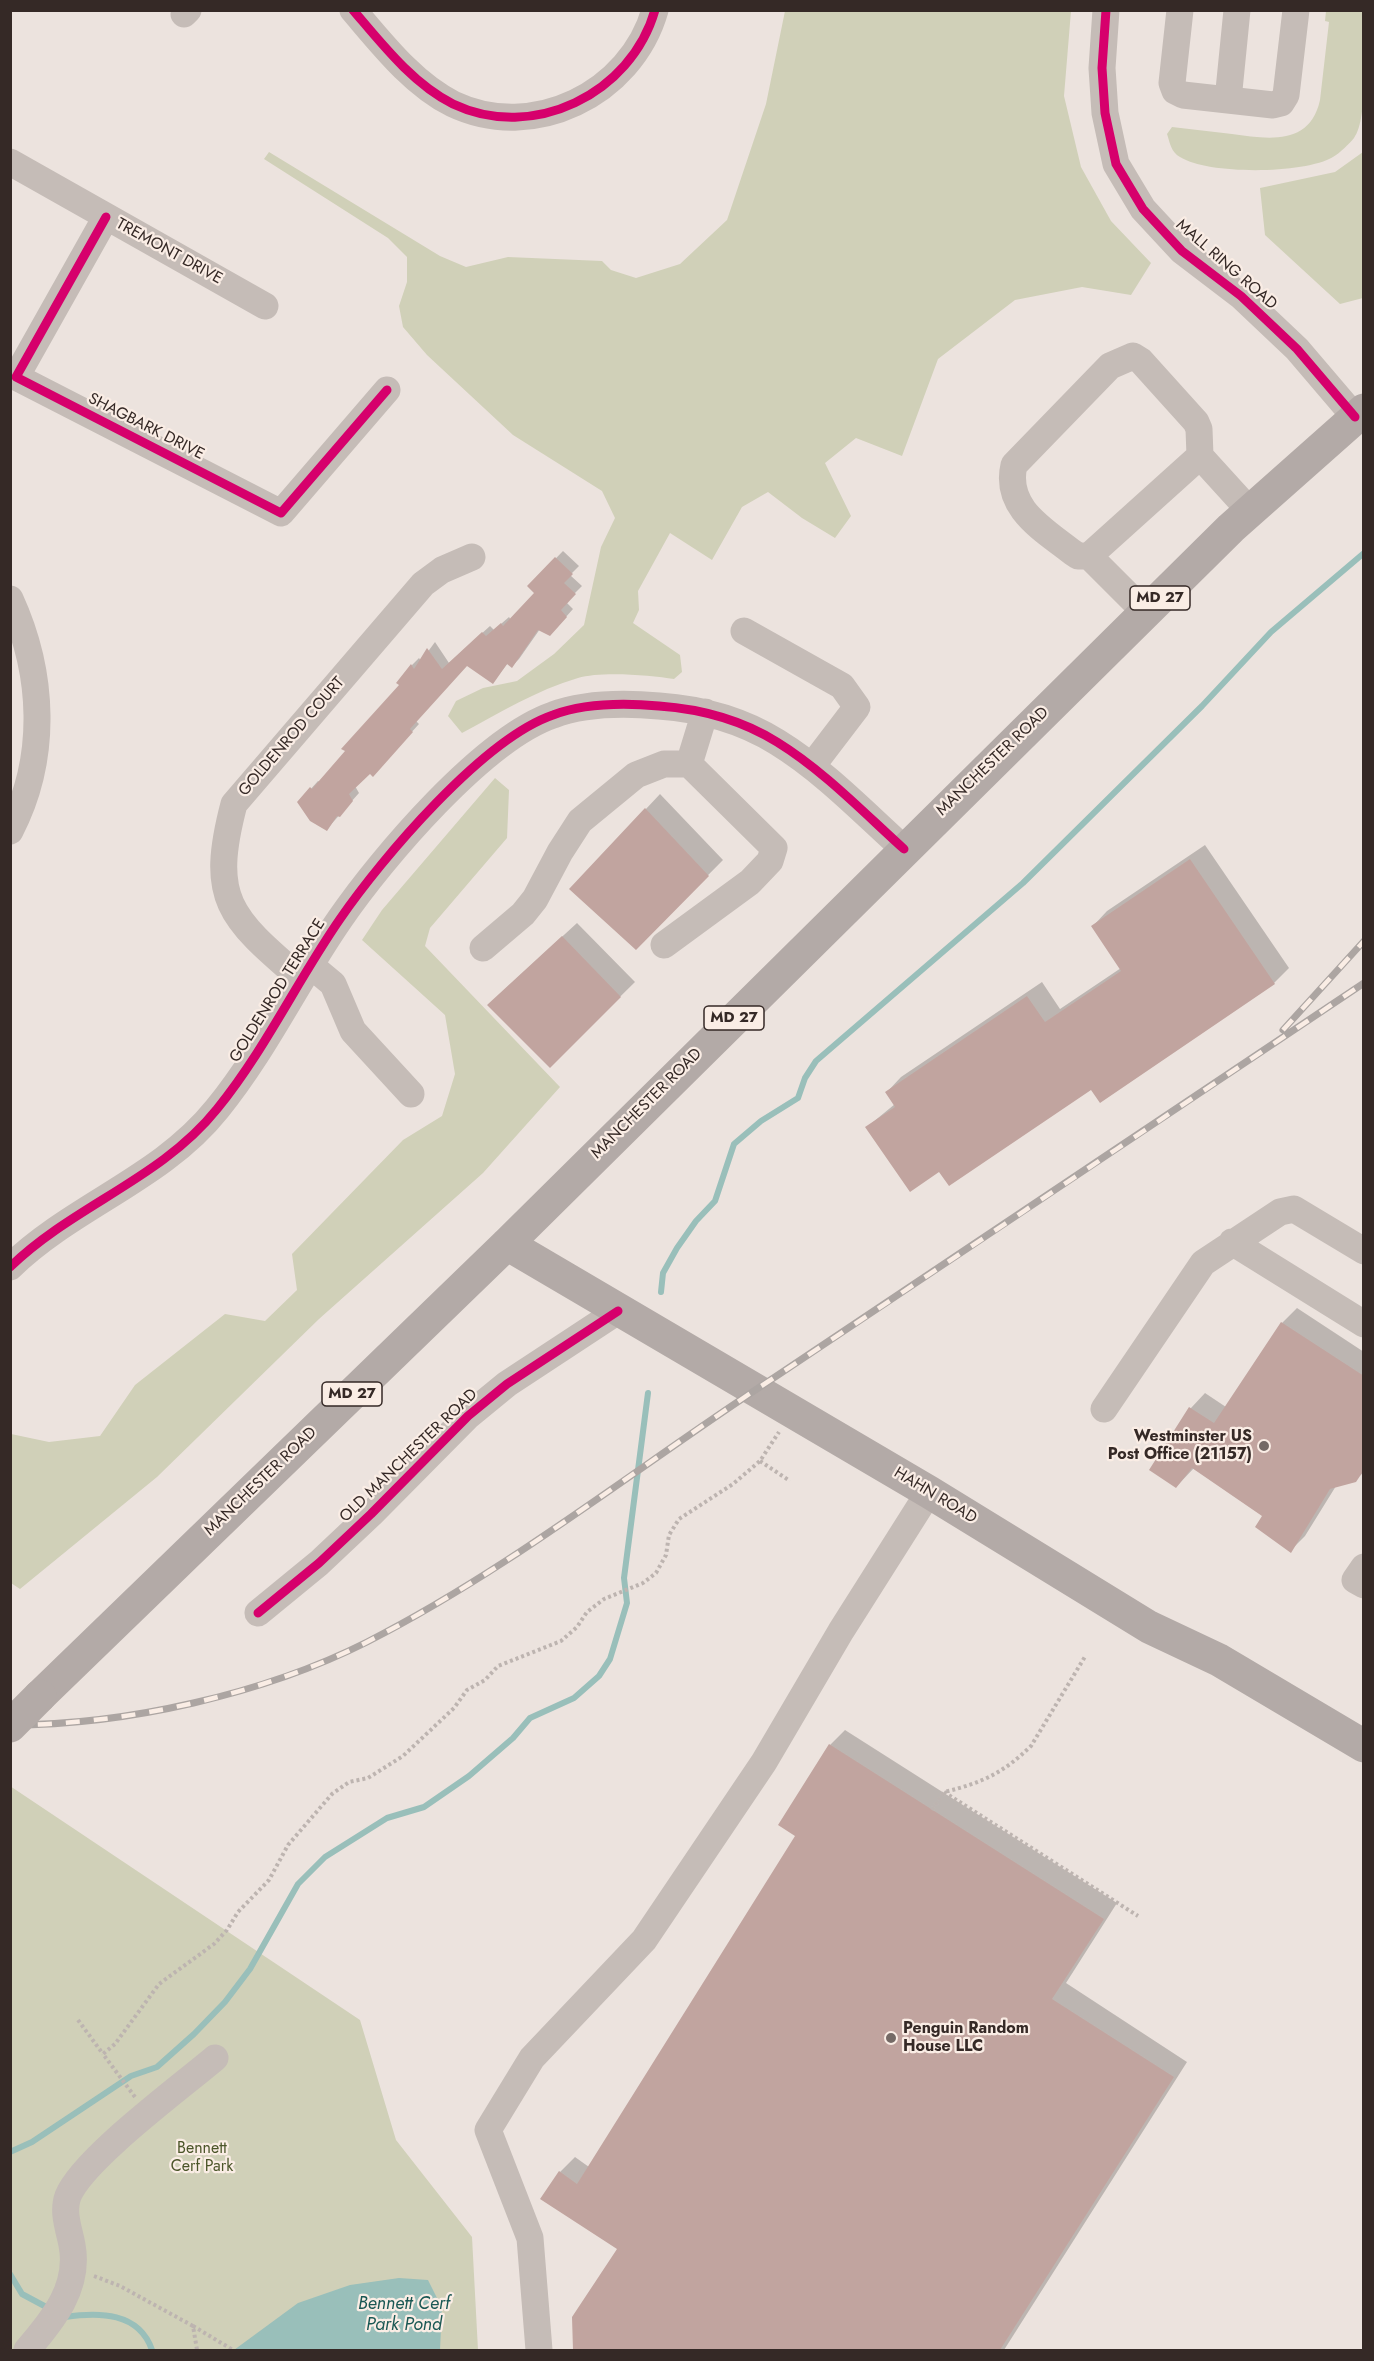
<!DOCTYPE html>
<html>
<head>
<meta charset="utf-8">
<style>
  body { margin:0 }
  #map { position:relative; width:1374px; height:2361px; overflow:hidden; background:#ece3de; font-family:Jost,sans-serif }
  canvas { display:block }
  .frame { position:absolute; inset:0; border:12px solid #352926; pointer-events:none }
</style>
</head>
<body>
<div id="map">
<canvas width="1374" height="2361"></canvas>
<div class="frame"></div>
</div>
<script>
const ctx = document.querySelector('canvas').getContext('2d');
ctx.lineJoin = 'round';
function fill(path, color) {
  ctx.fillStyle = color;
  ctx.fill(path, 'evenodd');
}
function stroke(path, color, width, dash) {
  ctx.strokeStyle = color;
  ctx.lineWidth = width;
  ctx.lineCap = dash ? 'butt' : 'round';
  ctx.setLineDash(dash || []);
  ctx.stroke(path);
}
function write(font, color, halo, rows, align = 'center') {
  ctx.font = font + ' Jost,sans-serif';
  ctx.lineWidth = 4.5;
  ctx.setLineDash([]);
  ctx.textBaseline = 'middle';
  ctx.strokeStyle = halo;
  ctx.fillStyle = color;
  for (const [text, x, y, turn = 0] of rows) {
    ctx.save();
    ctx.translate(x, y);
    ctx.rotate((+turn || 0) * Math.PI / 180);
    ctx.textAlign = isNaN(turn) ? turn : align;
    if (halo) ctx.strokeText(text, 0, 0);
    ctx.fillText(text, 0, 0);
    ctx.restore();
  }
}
fill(new Path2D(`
  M785 11H1071L1064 96 1081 167 1111 221 1151 263 1131 295 1082 287 1015 300 938 359 902 456 856 438 825 463 851 516 835 538 802 518 768 492 742 507 712 560 670 533 638 591 639 610 633 623 680 655 682 672 674 679C651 675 600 671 578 678 537 690 499 713 462 733L448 716 456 701 483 688 517 681 554 654 584 625 601 547 615 518 602 491 513 435 427 355 403 327 399 306 407 282V257L388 238 264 159 269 152 440 256 466 267 508 257 602 261 611 270 636 278 680 264 727 220 766 104Z
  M1326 11H1363C1364 36 1369 120 1354 138 1349 144 1340 153 1333 157 1305 174 1208 175 1180 157 1171 152 1170 143 1167 134L1172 127C1192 129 1212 132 1232 134 1268 139 1310 146 1320 100L1329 22 1325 21Z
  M1363 152V298L1340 304 1265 235 1260 188 1335 172Z
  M495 778 509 790 507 838 430 928 425 946 560 1087 483 1173 319 1319 157 1477 20 1589 11 1583V1434L49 1442 100 1436 135 1385 225 1314 265 1321 297 1290 292 1254 403 1140 442 1116 455 1074 445 1015 362 940 382 910Z
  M10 1786 360 2020 396 2140 472 2237 478 2350H11Z`), '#d0d0b8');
fill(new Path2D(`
  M399 2278 428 2280 442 2308 440 2350H234L298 2303 350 2285Z`), '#99bfba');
fill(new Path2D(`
  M563 551 579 566 570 575 582 586 566 602 573 609 557 627 540 629 519 659 512 666 508 663 493 682 467 664 416 721 419 724 380 767 370 772 355 786 359 793 327 829 299 802 318 781 320 782 401 685 398 683 412 665 419 658 421 661 435 642 449 663 490 626 494 630 509 617 511 620 537 593 529 586Z
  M660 794 723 860 636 948 571 889Z
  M1205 845 1289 968 1274 983 1092 1088 940 1170 867 1127 895 1104 887 1092 901 1077 1042 982 1060 1009 1121 968 1093 926 1107 911Z
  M577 923 635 982 550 1066 504 990Z
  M1297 1308 1364 1352V1472L1355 1480 1336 1486 1305 1536 1290 1551 1264 1516 1194 1468 1176 1487 1151 1470 1191 1408 1205 1393 1226 1407 1282 1323Z
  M845 1730 1117 1903 1066 1983 1187 2062 1004 2350H574L573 2317 619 2248 560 2172 575 2157 589 2167 797 1836 830 1745Z`), '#0003');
stroke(new Path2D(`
  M661 1292 663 1273 677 1248 696 1221 715 1201 734 1144 761 1121 798 1098 805 1078 816 1061 1023 883 1202 706 1271 632 1364 553
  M10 2152 32 2142 131 2076 157 2067 194 2034 225 2002 250 1969 298 1884 325 1857 387 1818 424 1807 469 1776 513 1738 530 1718 574 1698 599 1676 610 1659 627 1603 624 1578 648 1393
  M10 2274 22 2294 50 2309
  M62 2315 65 2317C99 2312 139 2312 152 2350`), '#99bfba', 6);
fill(new Path2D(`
  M555 557 573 574 564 583 576 594 561 610 567 617 550 636 538 630 512 668 507 664 493 684 467 666 410 729 413 732 373 777 370 774 349 794 353 801 340 817 337 816 327 831 310 821 297 802 310 787 312 789 345 751 341 749 399 685 396 683 411 664 414 669 427 648 442 669 482 632 486 636 501 623 503 626 534 593 527 586Z
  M645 808 709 876 636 950 569 889Z
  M1190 859 1275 984 1100 1103 1091 1090 949 1186 939 1172 910 1192 865 1127 895 1107 885 1092 1027 996 1045 1022 1121 971 1091 926Z
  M562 936 621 997 550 1068 487 1005Z
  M1281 1322 1364 1376V1470L1356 1482 1330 1489 1291 1553 1255 1527 1262 1516 1192 1468 1176 1488 1149 1470 1189 1407 1214 1423Z
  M829 1744 1104 1919 1052 1999 1174 2077 1000 2350H573L572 2317 617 2249 540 2199 559 2171 577 2184 795 1836 778 1825Z`), '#c1a49f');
stroke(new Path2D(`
  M760 1461 790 1481
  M944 1792 1138 1916
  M932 1810 944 1792C982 1783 1003 1773 1031 1746L1086 1655
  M78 2020 103 2054
  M135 2097 103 2054 115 2044 159 1984 214 1944 227 1930 238 1912 269 1880 288 1845 332 1794 349 1782 368 1778 403 1756 454 1708 467 1690 485 1680 498 1666 561 1641 577 1627 587 1612 604 1599 643 1583 656 1573 666 1555 669 1535 679 1519 733 1484 760 1461 779 1432
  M94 2276 120 2286 193 2326 197 2350
  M193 2326 233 2350`), '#bdb4b0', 4, [3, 3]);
stroke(new Path2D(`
  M353 10C382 44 413 84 453 104 533 142 631 94 655 10
  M1106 10 1102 68 1105 113 1116 164 1143 209 1182 251 1241 296 1297 349 1355 417
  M1180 10 1172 83 1175 91 1183 95 1273 105 1281 103 1286 95 1296 10
  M184 14 188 10
  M1228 100 1237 10
  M10 162 265 306
  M106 217 16 377 281 513 387 390
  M1089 556H1078L1072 552C1043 529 1004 508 1014 465L1110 366 1133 356 1141 361 1196 422 1199 429 1200 456
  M10 599C44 673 48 758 10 831
  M1145 612 1089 556 1200 456 1250 511
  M744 631 842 686 857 707 812 766
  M664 945 750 882 770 861 774 848 689 764 705 712
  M483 948 523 914 535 899 560 852 580 821 636 775 664 764H689
  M309 964 333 984 353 1031 411 1094
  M300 978C229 917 209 899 234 804L423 584 442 570 472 557
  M1232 1242 1364 1324
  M10 1267C74 1205 161 1179 217 1109 265 1050 297 981 340 919 382 858 483 739 553 715 585 703 625 703 659 706 701 709 740 719 777 742 824 771 863 812 904 849
  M1104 1409 1203 1263 1280 1212 1294 1209 1364 1251
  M1364 1567 1355 1580 1364 1585
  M258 1613 319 1563 371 1514 468 1416 507 1384 618 1311
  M27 2350C53 2320 80 2287 72 2245 69 2229 62 2212 68 2196 83 2159 181 2087 215 2058
  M539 2350 530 2238 488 2130 532 2058 644 1940 764 1762 841 1631 929 1492`), '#c5bcb7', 27);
stroke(new Path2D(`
  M507 1244 929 1492 1149 1627 1219 1660 1364 1746
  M40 1696 507 1244 1231 528 1364 410`), '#b3aaa7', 33);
const rail = new Path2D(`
  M1283 1030 1364 941
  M10 1725C126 1725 264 1694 367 1642 510 1569 636 1468 769 1381 968 1249 1166 1116 1364 983`);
stroke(rail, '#aca5a2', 7);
stroke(rail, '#faede5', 4.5, [14]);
stroke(new Path2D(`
  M10 1726 40 1696`), '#b3aaa7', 33);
stroke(new Path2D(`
  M353 10C382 44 413 84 453 104 533 142 631 94 655 10
  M1106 10 1102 68 1105 113 1116 164 1143 209 1182 251 1241 296 1297 349 1355 417
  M106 217 16 377 281 513 387 390
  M10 1267C74 1205 161 1179 217 1109 265 1050 297 981 340 919 382 858 483 739 553 715 585 703 625 703 659 706 701 709 740 719 777 742 824 771 863 812 904 849
  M258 1613 319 1563 371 1514 468 1416 507 1384 618 1311`), '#d6006c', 9);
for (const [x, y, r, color] of [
  [1264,1446,6,"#756a66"],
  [891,2038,6,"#756a66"]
]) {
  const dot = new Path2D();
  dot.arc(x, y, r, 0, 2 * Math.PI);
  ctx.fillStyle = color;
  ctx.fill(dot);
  stroke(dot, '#faede5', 2);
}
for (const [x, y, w] of [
  [1160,598,60],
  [734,1018,60],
  [352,1394,60]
]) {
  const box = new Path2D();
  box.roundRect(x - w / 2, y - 12, w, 24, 4.5);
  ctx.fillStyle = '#faede5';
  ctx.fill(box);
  stroke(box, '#352926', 1.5);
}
write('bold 15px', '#352926', null, [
  ["MD 27",1160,598],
  ["MD 27",734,1018],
  ["MD 27",352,1394]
]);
write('16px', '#352926', '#faede5', [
  ["TREMONT DRIVE",169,252,29],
  ["MALL RING ROAD",1226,265,41],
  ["SHAGBARK DRIVE",146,427,27],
  ["GOLDENROD COURT",292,737,-49],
  ["MANCHESTER ROAD",993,762,-44],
  ["GOLDENROD TERRACE",278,991,-58],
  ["MANCHESTER ROAD",647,1104,-45],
  ["OLD MANCHESTER ROAD",409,1456,-44],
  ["MANCHESTER ROAD",261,1482,-44],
  ["HAHN ROAD",935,1496,31]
]);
write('bold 16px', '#352926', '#faede5', [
  ["Westminster US",1252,1437],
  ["Post Office (21157)",1252,1455],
  ["Penguin Random",903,2029,"left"],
  ["House LLC",903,2047,"left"]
], 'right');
write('16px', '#4b5529', '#faede5', [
  ["Bennett",202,2149],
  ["Cerf Park",202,2167]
]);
write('italic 18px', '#1a5854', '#faede5', [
  ["Bennett Cerf",404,2305],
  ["Park Pond",404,2326]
]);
</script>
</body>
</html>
